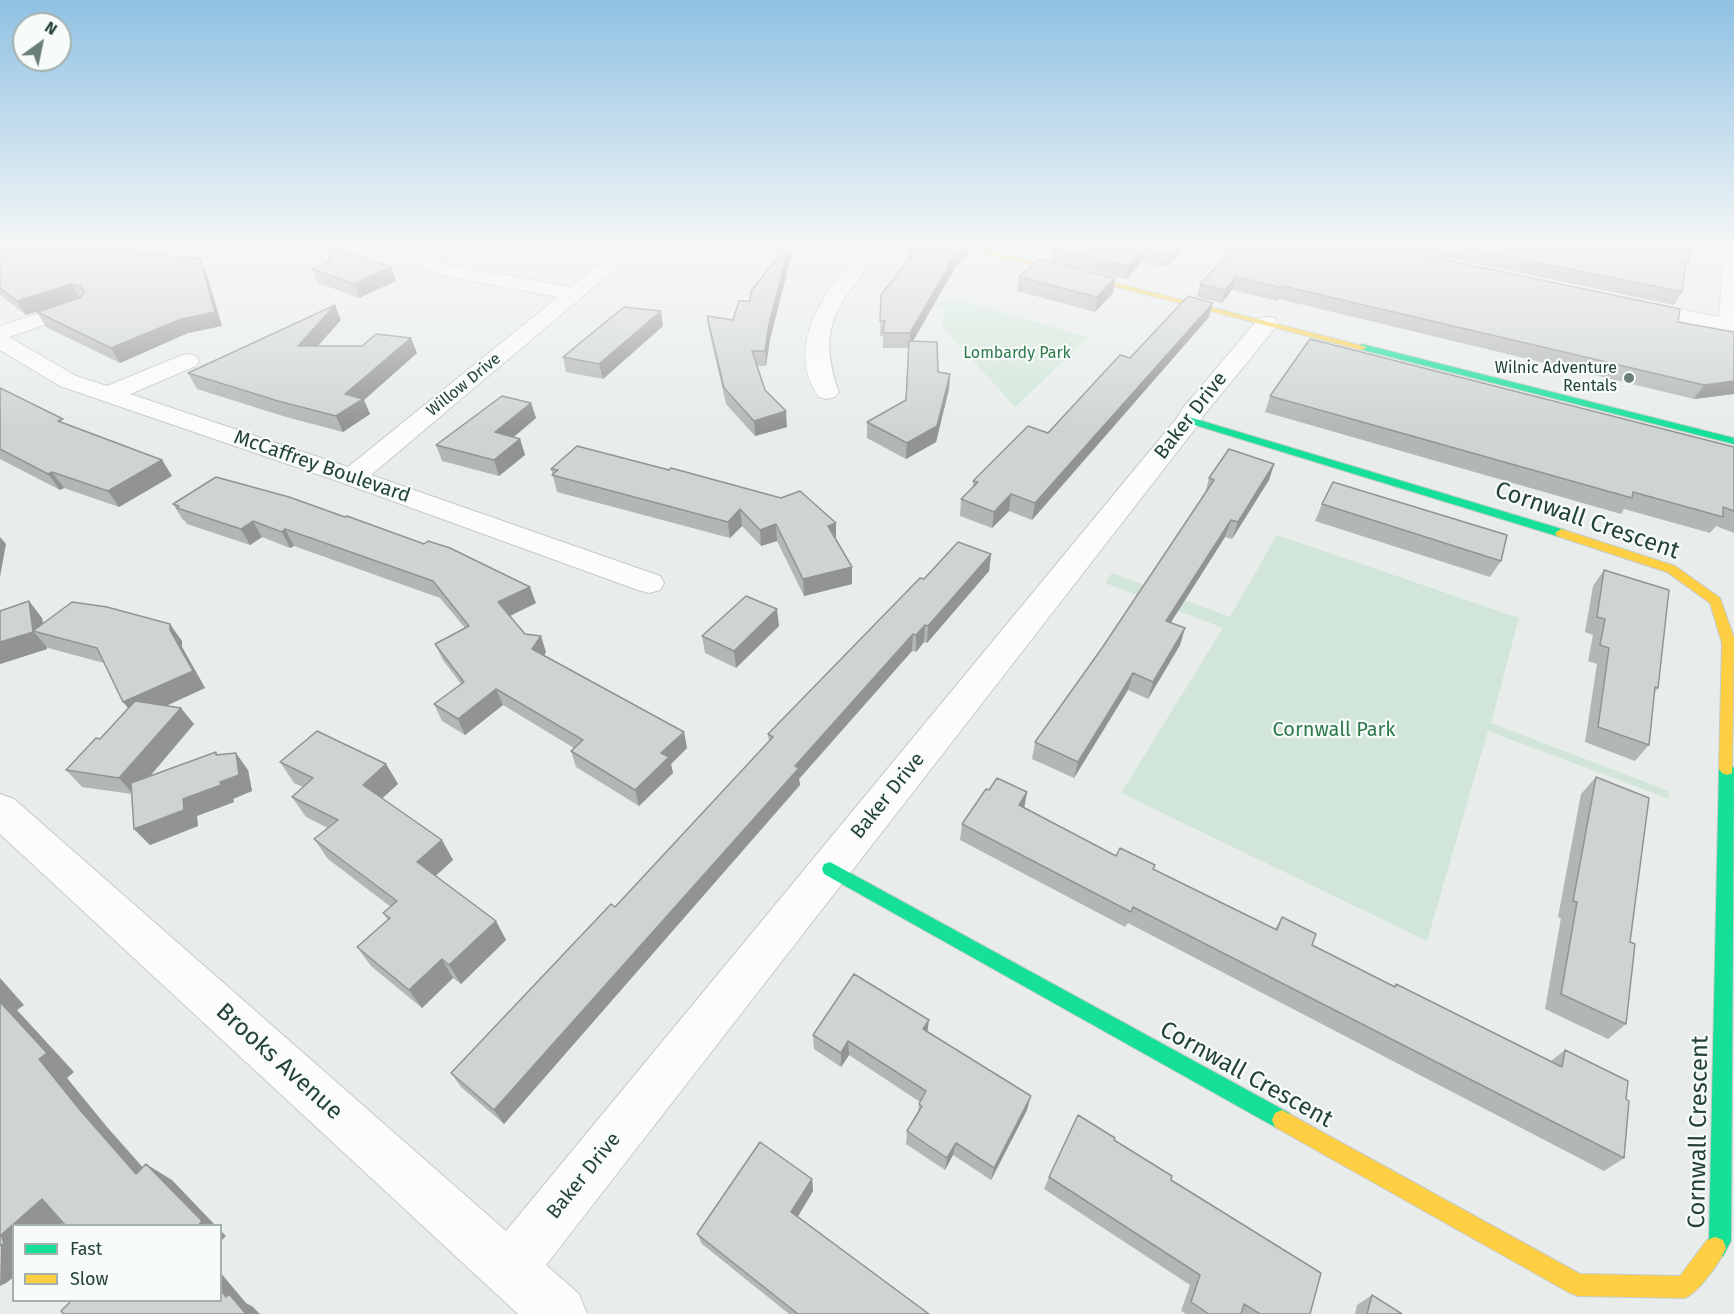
<!DOCTYPE html>
<html>
<head>
<meta charset="utf-8">
<style>
  body { margin:0 }
  #map { position:relative; width:1734px; height:1314px; overflow:hidden; background:#e8edeb; font-family:"Fira Sans",sans-serif }
  canvas { display:block }
  .legend { position:absolute; left:12px; top:1224px; width:210px; height:78px; box-sizing:border-box; background:#f7fbf9; border:2px solid #a3b1ad; margin:0; padding:8px 10px; list-style:none; font-size:18px; color:#24423a }
  .legend li { display:flex; align-items:center; gap:12px; height:30px }
  .legend b { width:30px; border:2px solid #a3b1ad }
  .north { position:absolute; left:12px; top:12px; width:60px; height:60px; box-sizing:border-box; background:#f7fbf9; border:2px solid #a3b1ad; border-radius:50%; rotate:33deg; font-size:16px; font-weight:700; line-height:24px; text-align:center; color:#24423a }
  .north::after { content:''; display:block; margin:auto; width:21px; height:27px; background:#697e78; clip-path:polygon(50% 0,100% 100%,50% 72%,0 100%) }
</style>
</head>
<body>
<div id="map">
<canvas width="1734" height="1314"></canvas>
<ul class="legend">
<li><b style="height:8px;background:#16e098"></b>Fast</li>
<li><b style="height:8px;background:#ffcf43"></b>Slow</li>
</ul>
<div class="north">N</div>
</div>
<script>
const ctx = document.querySelector('canvas').getContext('2d');
ctx.lineJoin = 'round';
function fill(path, color) {
  ctx.fillStyle = color;
  ctx.fill(path, 'evenodd');
}
function stroke(path, color, width, dash) {
  ctx.strokeStyle = color;
  ctx.lineWidth = width;
  ctx.lineCap = dash ? 'butt' : 'round';
  ctx.setLineDash(dash || []);
  ctx.stroke(path);
}
function write(font, color, halo, rows, align = 'center') {
  ctx.font = font + ' "Fira Sans",sans-serif';
  ctx.lineWidth = 4.5;
  ctx.setLineDash([]);
  ctx.textBaseline = 'middle';
  ctx.strokeStyle = halo;
  ctx.fillStyle = color;
  for (const [text, x, y, turn = 0] of rows) {
    ctx.save();
    ctx.translate(x, y);
    ctx.rotate((+turn || 0) * Math.PI / 180);
    ctx.textAlign = isNaN(turn) ? turn : align;
    if (halo) ctx.strokeText(text, 0, 0);
    ctx.fillText(text, 0, 0);
    ctx.restore();
  }
}
fill(new Path2D(`
  M883 287 948 304 952 298 1089 337 1015 407 942 326 945 308 882 290Z
  M1277 535 1519 618 1491 723 1669 791V799L1488 731 1427 941 1121 793 1223 628 1105 583 1112 573 1230 617Z`), '#d1e6d8');
const street = new Path2D(`
  M366 247H394L449 265 571 287 620 247H641L371 475 660 576 664 583 660 590 649 593 638 590 343 483 60 386 0 350V326L74 302 81 300 88 302 91 306 88 310 9 337 76 376 107 386 180 356 188 354 196 356 199 361 196 366 130 394 348 467 558 297 445 276 368 251Z
  M862 247H881C844 302 813 321 839 392L835 397 827 399 819 397C782 344 829 287 862 247Z
  M998 247H1019C1013 257 1004 263 992 260L989 256Z
  M1734 247V331L1729 332 1635 312 1628 310 1625 306 1628 302 1635 300 1719 317 1724 253 1727 249Z
  M1267 317 1275 318 1278 323 1275 328 1204 415 1198 425 546 1265 579 1294 587 1314H518L0 834V794L14 799 506 1231 1177 418 1183 408 1259 318Z`);
const fast = new Path2D(`
  M1362 344 1734 438V444L1359 349 1357 347Z
  M1189 417 1565 530 1567 533 1561 537 1557 536 1185 422 1184 420Z
  M1727 763 1734 768 1731 1241 1723 1256 1715 1259 1707 1256 1704 1248 1709 1238 1719 769 1722 765Z
  M830 862 1289 1113 1292 1120 1289 1127 1282 1130 1275 1127 824 874 822 869 824 864Z`);
const slow = new Path2D(`
  M961 247H974L1367 347 1362 350Z
  M1561 529 1675 566 1720 598 1734 638 1732 773 1727 775 1722 773 1719 769 1722 643 1710 603 1667 572 1557 536 1555 533Z
  M1282 1110 1580 1274 1680 1276 1707 1240 1715 1237 1723 1240 1726 1248C1720 1262 1699 1292 1685 1298L1578 1296 1570 1293 1275 1127 1272 1120 1275 1113Z`);
stroke(street, '#c5cac8', 2);
stroke(fast, '#c3cbc8', 2);
stroke(slow, '#c3cbc8', 2);
fill(street, '#fcfcfc');
fill(fast, '#16e098');
fill(slow, '#ffcf43');
fill(new Path2D(`
  M0 247 200 259 206 272 222 326 188 333 120 363 46 327 37 312 80 298 26 315 0 295Z
  M786 247H791L792 254 770 339 766 366H757L765 390 787 427 755 436 726 404 709 331 707 316 733 320 750 301Z
  M1053 247H1186L1166 267 1141 262 1126 279 1052 261Z
  M1235 247 1678 322 1734 394 1694 399 1279 299 1277 301 1232 290 1222 303 1197 297 1200 284Z
  M1396 247H1691L1689 262 1685 269 1682 292 1674 305Z
  M909 252 968 256 957 264 913 341 938 372 950 374 949 389 936 442 906 459 867 438V422L906 400 909 348H883V336H880L881 295 909 259Z
  M391 267 396 281 359 298 318 283 312 269Z
  M1019 277 1113 293 1095 312 1017 291Z
  M1209 317 1032 520 1009 511 992 528 960 516 961 499 973 488V481L1048 433 1130 358Z
  M341 320 318 346 417 353 364 400 370 414 343 432 286 417 197 389 188 373Z
  M663 326 603 379 566 372 563 357Z
  M0 388 66 424 162 460 172 476 119 507 64 488 60 490 0 459Z
  M1270 396 1734 447V533L1716 526 1710 533 1624 509 1621 514 1265 412Z
  M531 403 536 418 514 437 520 439 525 455 499 476 442 461 436 445Z
  M577 446 836 540 852 584 804 596 777 541 761 546 742 526 730 538 557 492 551 469Z
  M1274 464 1269 480 1232 539 1225 537 1171 622 1185 628 1180 645 1148 699 1128 690 1074 778 1032 759 1035 742 1102 648 1205 494 1209 478Z
  M216 477 536 603 509 616 525 634 546 652 544 655 684 732 687 748 671 764 673 773 639 806 576 767 571 751 574 748 503 705 465 735 442 721 434 704 461 684 443 660 435 644 465 628 440 598 294 546 290 548 262 537 250 545 187 524 185 521 183 520 173 504Z
  M1322 504 1501 561 1490 577 1315 521Z
  M991 554 989 571 927 643 924 642 916 652 912 651 799 779 800 785 504 1124 461 1087 451 1073 615 907 769 741 768 734 924 579Z
  M1604 570 1658 688 1654 693 1649 745 1635 761 1585 742 1597 664 1588 661 1593 635 1585 632 1593 586Z
  M29 601 42 618 43 623 182 641V647L205 688 166 706 194 724 150 776 216 752 218 755 248 770 252 791 233 799 234 802 197 816 198 826 150 845 134 829 132 794 82 787 66 770 100 739 128 708 104 663 48 648 47 647V649L0 664Z
  M779 626 736 668 705 653 702 636Z
  M280 762 386 764 398 784 382 798 453 860 435 876 496 921 506 940 461 984 453 978 422 1008 371 966 357 947 388 920 383 913 391 907 328 859 314 839 328 828 306 817 292 797 303 787 294 783Z
  M1596 777 1630 942 1626 1024 1608 1039 1545 1009 1561 918 1558 917 1581 794Z
  M989 790 1027 792 1024 808 1116 856 1155 865 1153 869 1275 929 1282 917 1312 945 1394 987 1396 984 1551 1061 1565 1050 1626 1099 1624 1158 1604 1171 1128 923 1125 927 960 840 962 824Z
  M928 1032 1027 1110 991 1180 953 1155 945 1170 906 1144 907 1131 918 1113 919 1104 920 1102 849 1055 841 1067 814 1049 813 1035Z
  M1114 1140 1171 1180 1310 1314H1186L1181 1311 1190 1285 1044 1189 1049 1177Z
  M812 1179 813 1191 798 1216 929 1314H789L702 1244 697 1234Z
  M1372 1295 1402 1314H1355L1357 1305Z`), '#b2b6b5');
fill(new Path2D(`
  M789 247H791L792 254 770 339 766 366 765 351 769 324Z
  M962 247H968V256L957 264 909 348 910 333 958 250Z
  M1176 247H1186L1166 267 1169 253Z
  M1144 249 1141 262 1126 279 1128 266Z
  M200 259 206 272 222 326 188 333 120 363 111 348Z
  M391 267 396 281 359 298 354 284Z
  M1236 277 1232 290 1222 303 1225 290Z
  M1115 278 1113 293 1095 312 1097 297Z
  M72 284 80 298 26 315 17 301Z
  M1213 303 1209 317 1032 520 1035 503Z
  M335 305 341 320 304 361 298 346Z
  M661 311 663 326 603 379 599 364Z
  M411 338 417 353 364 400 370 414 343 432 336 416 345 394Z
  M950 374 949 389 936 442 906 459 907 443Z
  M1734 381V394L1694 399 1704 385Z
  M531 403 536 418 500 448 495 432Z
  M786 411 787 427 755 436 754 421Z
  M520 439 525 455 499 476 494 460Z
  M162 460 172 476 119 507 108 491Z
  M1274 464 1269 480 1232 539 1238 522Z
  M52 472 64 488 60 490 48 474Z
  M1011 494 1009 511 992 528 994 512Z
  M740 509 742 526 730 538 728 522Z
  M1231 520 1225 537 1161 638 1166 621Z
  M253 521 262 537 250 545 241 529Z
  M836 523V540L828 526Z
  M776 524 777 541 761 546 760 530Z
  M285 529 294 546 290 548 282 532Z
  M0 537 6 544 0 577Z
  M991 554 989 571 927 643 928 626Z
  M852 567V584L804 596 803 579Z
  M530 587 536 603 504 619 498 602Z
  M29 601 42 618 45 634 33 631 47 647V649L0 664V642Z
  M777 609 779 626 736 668 734 651Z
  M170 624 182 641V647L205 688 137 719 123 702 170 630Z
  M925 625 924 642 916 652V635Z
  M1185 628 1180 645 1148 699 1153 682Z
  M913 634 912 651 799 779 800 785 504 1124 494 1110 795 766Z
  M541 636 546 652 538 665 532 649Z
  M1133 673 1128 690 1074 778 1078 762Z
  M496 689 503 705 465 735 458 719Z
  M181 708 194 724 134 795 119 778Z
  M684 732 687 748 671 764 673 773 639 806 635 790 661 753Z
  M236 753 248 770 252 791 233 799 234 802 197 816 198 826 150 845 134 829 183 799Z
  M386 764 398 784 375 805 363 785Z
  M1027 792 1024 809 1019 805Z
  M442 840 453 860 429 882 417 862Z
  M496 921 506 940 461 984 449 965Z
  M442 959 453 978 422 1008 409 990Z
  M0 978 24 1005 17 1010 74 1072 67 1078 107 1127 162 1189 136 1174 80 1110 39 1059 0 1002Z
  M929 1020 927 1035 923 1029Z
  M848 1041 849 1055 841 1067V1053Z
  M1031 1096 1027 1110 991 1180 994 1168Z
  M956 1143 953 1155 945 1170 947 1158Z
  M146 1164 172 1180 216 1226H198Z
  M812 1179 813 1191 794 1223 791 1212Z
  M42 1199 72 1215 59 1226H14V1277L6 1283 0 1286 1 1235Z
  M220 1230 226 1236 220 1242Z
  M220 1272 246 1303 253 1307 260 1314H246L226 1297 220 1289Z`), '#919493');
const building = new Path2D(`
  M0 247H92L200 259 215 312 181 319 111 348 37 312 80 298 85 292 80 286 72 284 17 301 0 288Z
  M332 247 391 267 354 284 312 269 328 263Z
  M786 247H789L769 324 765 351H752L765 390 786 411 754 421 724 388 707 316 733 320 739 301H750L751 291Z
  M915 247H962L958 250 910 333H883L885 321H880L881 295 914 253 909 252Z
  M1053 247H1176L1169 253 1144 249 1128 266Z
  M1235 247H1383L1680 309 1678 322 1734 332V381L1704 385 1283 286 1282 288 1236 277 1225 290 1200 284Z
  M1461 247H1691L1689 262 1687 261 1685 266 1682 292Z
  M1039 259 1115 278 1097 297 1019 277Z
  M1188 296 1213 303 1035 503 1011 494 994 512 961 499 978 482 973 481 1028 426 1048 433 1120 355 1130 358Z
  M335 305 298 346H362L376 334 411 338 345 394 363 399 336 416 278 401 188 373Z
  M624 307 661 311 599 364 563 357Z
  M1310 339 1734 447V511L1723 507V517L1633 492 1632 498 1270 396Z
  M909 341 937 342 938 372 950 374 937 426 907 443 867 422 906 400Z
  M0 388 63 419 58 421 162 460 108 491 52 472 48 474 0 449Z
  M502 396 531 403 495 432 520 439 494 460 436 445Z
  M577 446 669 470 671 468 781 498 800 491 836 523 828 526 852 567 803 579 776 524 760 530 740 509 728 522 552 475 558 470 551 469Z
  M1229 449 1274 464 1238 522 1231 520 1166 621 1185 628 1153 682 1133 673 1078 762 1035 742 1102 648 1214 480 1209 478Z
  M216 477 289 497 345 517 347 516 424 544 428 541 450 548 530 587 498 602 525 634 541 636 532 649 684 732 661 753 669 757 635 790 571 751 583 740 496 689 458 719 434 704 464 682 435 644 469 626 433 581 285 529 282 532 253 521 241 529 177 508 179 506 173 504Z
  M1333 482 1507 535 1501 561 1322 504Z
  M958 542 991 554 928 626 925 625 916 635 913 634 795 766 799 768 494 1110 451 1073 611 904 615 907 773 737 768 734 920 578 924 579Z
  M1604 570 1669 590 1658 688 1655 687 1649 745 1598 727 1609 648 1600 645 1605 619 1597 617Z
  M746 596 777 609 734 651 702 636Z
  M29 601 33 632 0 642V611Z
  M72 602 107 607 170 624V630L193 671 123 702 97 648 33 631Z
  M135 701 181 708 119 778 66 770 96 738 100 739Z
  M317 731 386 764 363 785 442 840 417 862 496 921 449 965 442 959 409 990 357 947 390 918 383 913 397 901 314 839 338 820 292 797 313 778 280 762Z
  M216 752V755L236 753 239 775 220 782 221 785 183 799 184 810 134 829 131 783Z
  M1596 777 1649 798 1630 942 1635 944 1626 1024 1561 994 1577 902 1573 901Z
  M997 778 1027 792 1019 805 1116 856 1120 848 1155 865 1153 869 1277 930 1282 917 1316 934 1312 945 1395 987 1396 984 1562 1067 1565 1050 1628 1081 1626 1099 1629 1101 1624 1158 1133 907 1131 912 962 824 986 789 989 790Z
  M854 974 929 1020 923 1029 1031 1096 994 1168 956 1143 947 1158 907 1131 922 1106 919 1104 926 1091 848 1041 841 1053 813 1035Z
  M0 1002 47 1053 39 1059 80 1110 136 1174 146 1164 202 1221 198 1226H66L42 1199 1 1235 4 1243 0 1246Z
  M1078 1115 1115 1138 1114 1140 1172 1176 1171 1180 1321 1273 1310 1314H1260L1244 1304 1241 1314H1209L1191 1302 1200 1275 1049 1177Z
  M760 1142 812 1179 791 1212 929 1314H798L697 1234Z
  M220 1289 226 1297 229 1294 246 1314H64L61 1311 72 1300H220Z
  M1372 1295 1402 1314H1367Z`);
fill(building, '#cfd4d2');
stroke(building, '#919493', 1.5);
const sky = ctx.createLinearGradient(0, 0, 0, 431);
sky.addColorStop(0, '#8fc1e3');
sky.addColorStop(0.57, '#f5f7f6');
sky.addColorStop(1, '#f5f7f600');
ctx.fillStyle = sky;
ctx.fillRect(0, 0, 1734, 431);
for (const [x, y, r, color] of [
  [1629,378,6,"#697e78"]
]) {
  const dot = new Path2D();
  dot.arc(x, y, r, 0, 2 * Math.PI);
  ctx.fillStyle = color;
  ctx.fill(dot);
  stroke(dot, '#f7fbf9', 2);
}
write('16px', '#2d7a4b', '#f7fbf9', [
  ["Lombardy Park",1017,354]
]);
write('16px', '#24423a', '#f7fbf9', [
  ["Wilnic Adventure",1617,369],
  ["Rentals",1617,387]
], 'right');
write('16px', '#24423a', '#f7fbf9', [
  ["Willow Drive",464,385,-39]
]);
write('20px', '#24423a', '#f7fbf9', [
  ["Baker Drive",1191,416,-52],
  ["McCaffrey Boulevard",322,467,19],
  ["Baker Drive",888,796,-51],
  ["Baker Drive",584,1176,-51]
]);
write('20px', '#2d7a4b', '#f7fbf9', [
  ["Cornwall Park",1334,730]
]);
write('24px', '#24423a', '#f7fbf9', [
  ["Cornwall Crescent",1587,521,19],
  ["Brooks Avenue",279,1062,42],
  ["Cornwall Crescent",1246,1075,29],
  ["Cornwall Crescent",1699,1132,-89]
]);
</script>
</body>
</html>
